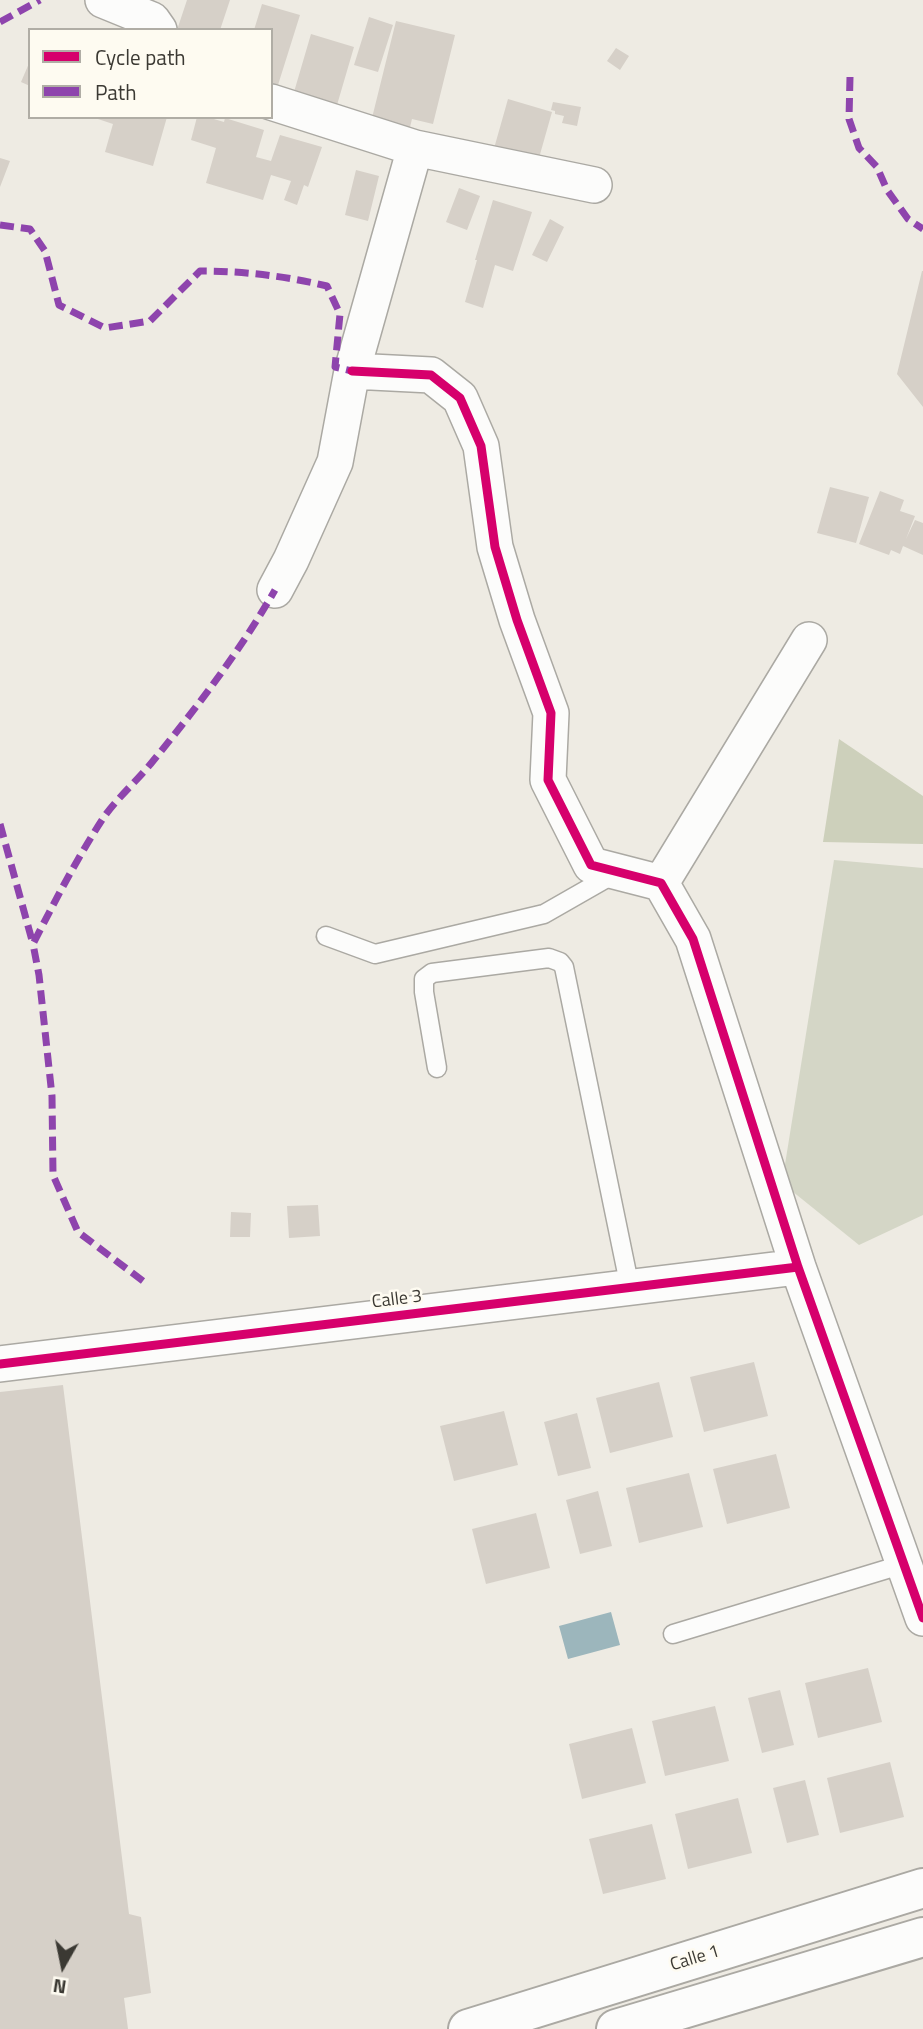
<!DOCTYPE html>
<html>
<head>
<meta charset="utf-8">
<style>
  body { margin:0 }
  #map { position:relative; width:923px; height:2029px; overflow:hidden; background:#eeebe3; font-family:"Titillium Web",sans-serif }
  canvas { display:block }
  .legend { position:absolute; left:28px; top:28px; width:245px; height:91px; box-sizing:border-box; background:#fefbf1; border:2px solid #b0ada5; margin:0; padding:9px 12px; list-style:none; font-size:21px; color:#3b3933 }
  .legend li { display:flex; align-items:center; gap:14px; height:35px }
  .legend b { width:35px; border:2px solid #b0ada5 }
  .north { position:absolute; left:28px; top:1931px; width:70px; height:70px; -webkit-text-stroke:5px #fefbf1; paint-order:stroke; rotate:189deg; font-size:19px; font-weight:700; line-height:28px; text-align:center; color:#3b3933 }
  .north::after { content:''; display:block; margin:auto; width:24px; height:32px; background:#3b3933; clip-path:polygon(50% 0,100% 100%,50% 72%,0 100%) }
</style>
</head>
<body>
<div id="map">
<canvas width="923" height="2029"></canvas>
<ul class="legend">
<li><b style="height:9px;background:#d6006c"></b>Cycle path</li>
<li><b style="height:9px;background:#8e44ad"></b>Path</li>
</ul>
<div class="north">N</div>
</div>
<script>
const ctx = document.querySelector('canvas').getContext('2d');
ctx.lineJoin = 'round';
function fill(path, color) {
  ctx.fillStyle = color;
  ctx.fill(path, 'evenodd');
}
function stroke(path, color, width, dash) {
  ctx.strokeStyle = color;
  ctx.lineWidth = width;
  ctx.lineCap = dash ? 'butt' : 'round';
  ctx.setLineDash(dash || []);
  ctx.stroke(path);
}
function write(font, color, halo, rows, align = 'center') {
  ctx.font = font + ' "Titillium Web",sans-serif';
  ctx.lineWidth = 5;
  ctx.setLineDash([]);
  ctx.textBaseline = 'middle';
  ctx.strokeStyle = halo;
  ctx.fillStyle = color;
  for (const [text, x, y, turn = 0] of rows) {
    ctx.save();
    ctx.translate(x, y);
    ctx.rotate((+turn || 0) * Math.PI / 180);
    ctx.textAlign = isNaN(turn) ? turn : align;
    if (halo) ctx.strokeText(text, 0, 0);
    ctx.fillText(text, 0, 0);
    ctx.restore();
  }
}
fill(new Path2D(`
  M834 860 923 868V1215L859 1245 782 1183Z`), '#d4d6c6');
fill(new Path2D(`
  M839 739 923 796V844L823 842Z`), '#cdd0bb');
fill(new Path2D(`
  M611 1612 620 1645 568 1659 559 1626Z`), '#9cb6bc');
fill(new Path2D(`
  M187 0H230L220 30H177Z
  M262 4 300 15 278 85 271 83V30H254Z
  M369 17 393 25 378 72 354 65Z
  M396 21 455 35 433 124 412 119 409 131 371 122Z
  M311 34 354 47 337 105 294 92Z
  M616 48 629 56 620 70 607 61Z
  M30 61V86L21 82Z
  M508 99 552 112 537 165 493 152Z
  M553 102 581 107 577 126 562 123 564 116 555 114V111L551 110Z
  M92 117H167L153 166 105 152 113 124Z
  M197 117H207L224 122 225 118 264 130 256 157 271 161 280 135 322 147 308 187 304 185 297 205 284 200 291 181 271 175 263 200 206 183 216 148 191 140Z
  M0 158 10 161 0 187Z
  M356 170 379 176 368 221 345 215Z
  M459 188 480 196 467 230 446 222Z
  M493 200 532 212 513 271 495 265 483 308 465 302 477 260H475Z
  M550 219 564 227 547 262 532 255Z
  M922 271H923V407L897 374Z
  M830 487 869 497 856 543 817 533Z
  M880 491 904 500 900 511 915 516 906 539 915 520 923 523V555L903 546 900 554 891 550 889 555 859 544Z
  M318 1205 320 1236 289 1238 287 1206Z
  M231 1212 251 1213 250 1237H230Z
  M754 1362 768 1416 704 1432 690 1377Z
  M659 1382 673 1437 610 1453 596 1398Z
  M63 1385 129 1914 141 1917 151 1993 124 1998 128 2029H0V1392Z
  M504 1411 518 1465 454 1481 440 1426Z
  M577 1413 591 1468 558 1476 544 1422Z
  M776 1454 790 1508 727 1524 713 1469Z
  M689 1473 703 1527 639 1543 626 1488Z
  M598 1491 612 1546 580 1554 566 1500Z
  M536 1513 550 1568 486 1584 472 1529Z
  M868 1668 882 1722 818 1738 805 1683Z
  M780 1690 794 1745 762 1753 748 1698Z
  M715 1706 729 1761 665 1776 652 1721Z
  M632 1728 646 1783 582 1799 569 1744Z
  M890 1762 904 1817 840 1833 827 1778Z
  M805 1780 819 1835 787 1843 773 1788Z
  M738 1798 752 1853 688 1869 675 1814Z
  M652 1824 666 1879 603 1894 589 1839Z`), '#d6d0c8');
const service = new Path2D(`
  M326 936 375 954 544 914 614 874
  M437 1068 424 992V979L432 973 549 958 560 962 564 967 630 1288
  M673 1634 904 1564`);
const minor = new Path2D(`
  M103 0 152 20 159 30
  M271 102 415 148 594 185
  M352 371 431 375 460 398 481 446 495 547 517 620 551 713 548 780 591 865 661 883 693 939 798 1267 923 1618
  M275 590 291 560 335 462 352 371 415 148
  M661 883 809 640
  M0 1364 798 1267`);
const tertiary = new Path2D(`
  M468 2029 923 1888
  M616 2029 923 1937`);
stroke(service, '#aba9a3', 21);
stroke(minor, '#aba9a3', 38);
stroke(tertiary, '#aba9a3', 42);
stroke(service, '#fcfcfb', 18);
stroke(minor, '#fcfcfb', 35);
stroke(tertiary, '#fcfcfb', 38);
stroke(new Path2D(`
  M0 22 40 0
  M850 77 849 119 859 148 877 167 887 190 908 219 923 229
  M0 225 30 229 45 251 59 305 105 328 150 321 200 271C244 271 284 276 327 286L340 314 335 367 352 371
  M0 824 33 944
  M143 1281 78 1232 53 1175 52 1096 39 975 33 944C55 901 77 858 104 817 118 797 138 780 153 761 198 706 240 651 275 590`), '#8e44ad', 7, [14, 7]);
stroke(new Path2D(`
  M352 371 431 375 460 398 481 446 495 547 517 620 551 713 548 780 591 865 661 883 693 939 798 1267 923 1618
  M0 1364 798 1267`), '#d6006c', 9);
write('18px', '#3b3933', '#fefbf1', [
  ["Calle 3",397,1300,-7],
  ["Calle 1",695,1959,-17]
]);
</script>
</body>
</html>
